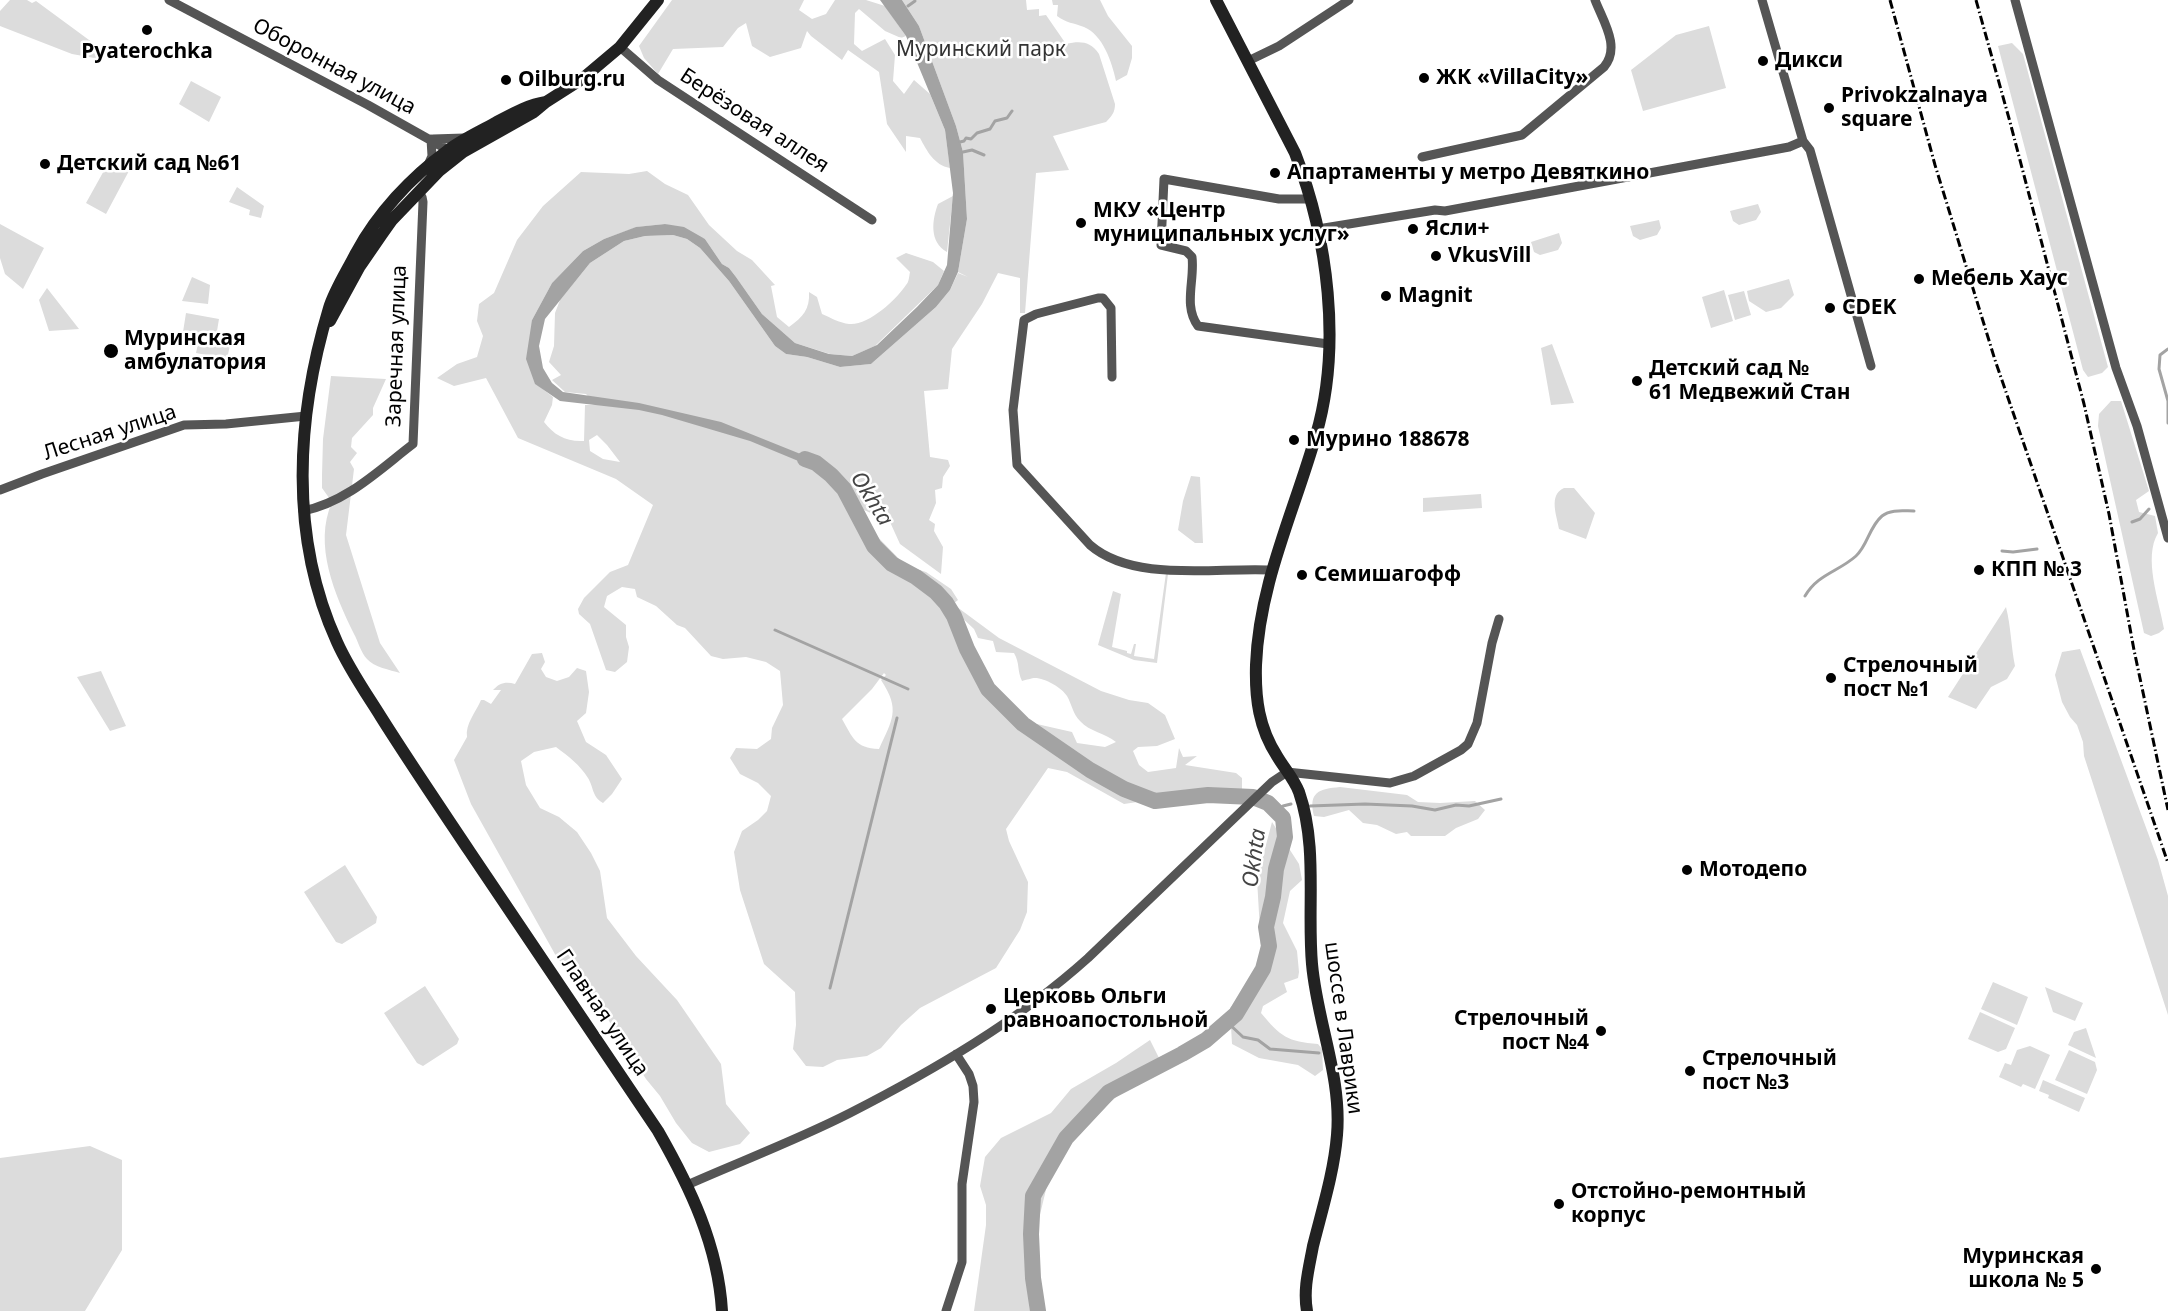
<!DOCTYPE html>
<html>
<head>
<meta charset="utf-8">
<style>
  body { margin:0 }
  canvas { display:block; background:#fff }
</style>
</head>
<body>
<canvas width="2168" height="1311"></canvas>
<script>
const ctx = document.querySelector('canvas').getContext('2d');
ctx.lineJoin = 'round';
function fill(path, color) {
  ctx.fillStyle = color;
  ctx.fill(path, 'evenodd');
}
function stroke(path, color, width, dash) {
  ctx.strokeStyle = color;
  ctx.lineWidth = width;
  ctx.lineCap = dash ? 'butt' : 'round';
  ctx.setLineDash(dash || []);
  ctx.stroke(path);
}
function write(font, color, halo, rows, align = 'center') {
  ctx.font = font + ' "Noto Sans",sans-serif';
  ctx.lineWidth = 5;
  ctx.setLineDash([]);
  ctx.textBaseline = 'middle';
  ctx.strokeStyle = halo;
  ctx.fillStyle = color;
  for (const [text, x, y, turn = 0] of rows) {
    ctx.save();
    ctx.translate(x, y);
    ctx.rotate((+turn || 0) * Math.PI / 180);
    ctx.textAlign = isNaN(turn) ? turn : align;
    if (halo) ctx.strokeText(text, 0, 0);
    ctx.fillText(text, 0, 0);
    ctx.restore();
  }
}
fill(new Path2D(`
  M10 0H27L32 3 36 1 104 51 100 59 72 54 0 26V11Z
  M672 0H804L799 10 812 19 826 14 835 0H866L885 6 906 36 901 38 885 31 859 9 855 13 854 44 862 51 885 39 895 55 893 81 904 94 914 80 930 94 945 130 950 168C934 165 927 151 920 138L906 136V152L887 124 879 72 848 50 842 60 811 36 807 31 801 48 770 57 752 46 746 23 738 28 723 47 673 49 658 74 644 58 639 46Z
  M902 0H1026L1027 10 1039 9V16L1046 15 1066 44C1080 41 1090 41 1099 54L1115 104C1115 112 1112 116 1106 122L1053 136 1069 170 1036 173 1025 313H1020V278L998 273 982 304 952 349 948 389 924 391 930 457 948 460 950 466 943 477 942 488 935 490 936 503 929 520 935 524 934 531 943 547 941 574 900 544 890 522 862 509 858 504 870 529 906 566 926 572 951 589 958 600 953 604 999 638 1101 691 1129 700 1148 703 1165 715 1175 739 1157 746 1138 747 1133 751 1139 765 1148 772 1176 768 1179 748 1183 757 1197 756 1185 765 1236 773 1242 778V790H1217L1124 804 1067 772 1048 768 1006 829 1009 841 1028 882 1027 912 1020 930 996 968 920 1008 901 1025 881 1048 867 1056 837 1060 823 1067 806 1066 793 1049 796 1025 795 992 764 964 740 890 734 852 742 831 758 820 767 811 771 796 758 783 740 774 730 758 736 748 757 749 771 739 772 728 783 705 780 671 766 662 746 657 723 659 711 656 685 628 677 625 656 606 637 597 635 589 622 587 607 596 604 607 626 625V637L629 647 627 662 615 672 606 670 590 624 579 614 578 609 584 598 610 572 628 565 653 505 616 479 518 438 486 378 454 386 437 378 457 364 477 357 483 336 477 321 479 304 494 293 517 240 543 206 581 172 629 174 647 171 665 184 688 195 709 225 737 251 752 260 775 285 771 286 777 317 789 327C803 317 810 309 809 292L817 297 822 314C831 318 840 323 849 324 868 326 896 300 906 285 909 282 909 277 910 272L896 258 906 253 933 262 944 271 938 285 875 346 852 356 830 354 795 343 762 314 736 277 729 268 722 264 705 239 665 224 637 227 604 239 583 251 552 283 532 320 535 383 553 397 552 405 544 422C554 435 566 442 584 441L585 405H596L586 394 565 392 552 380 561 375 549 362 554 346 555 313 560 300 590 263 624 241 645 236 673 235 687 239 700 248 729 281 775 346 786 354 807 357 840 367 871 364 936 307 950 290 958 273 968 277 958 272 967 219 963 152 956 126 919 26ZM597 435 607 445 620 462 603 459 590 451 589 440ZM958 614 974 629 978 638 993 641 996 652 1014 653C1020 663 1017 671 1022 681 1026 680 1032 678 1035 678 1045 678 1062 688 1067 696 1072 705 1073 714 1080 721 1090 732 1105 733 1116 742L1105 747 1077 743 1072 732 1028 722 991 686 981 666 975 667C962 647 956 638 958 614ZM884 673 886 675 881 680C901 710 892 720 879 749 855 748 853 738 842 719L872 689Z
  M1052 0H1100L1108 16 1132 46V58L1127 75 1116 81C1112 62 1103 35 1084 27 1074 23 1066 23 1057 16L1058 5H1053Z
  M1709 26 1726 88 1643 111 1631 70 1676 35Z
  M2012 43 2023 54 2108 367 2102 373 2088 377 2083 370 1998 46Z
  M191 81 221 97 209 122 179 104Z
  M111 158 130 169 106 214 86 203Z
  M237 187 264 206 261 218 249 215 250 210 229 202Z
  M953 196 947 252C929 242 932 220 938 204Z
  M1758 204 1761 212 1756 220 1739 225 1733 221 1730 211Z
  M1659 220 1661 228 1657 235 1640 240 1633 236 1630 226Z
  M0 224 44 248 23 289 5 274 0 258Z
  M1559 233 1562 243 1558 250 1540 255 1534 252 1531 242Z
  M192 277 210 285 208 304 182 301Z
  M1789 279 1794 295 1781 308 1766 312 1749 301 1747 291Z
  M47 288 79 329 49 331 39 300Z
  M1724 290 1733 321 1711 328 1702 297Z
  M1744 291 1751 315 1735 320 1728 295Z
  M186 313 219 319 216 337 183 332Z
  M199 339 230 345 227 359 196 353Z
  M1552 344 1574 403 1551 405 1541 348Z
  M331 376 386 379 373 408V415L352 438 351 447 357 453 350 462 354 469 346 535 380 643 400 673C390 670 374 667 367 659 361 653 358 641 354 634 335 595 313 545 332 502L322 488V475L323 439Z
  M2111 401H2121L2149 491 2136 500 2139 512 2155 516 2158 533C2143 558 2159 600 2164 629L2159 633 2151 636 2144 633 2098 426 2099 414Z
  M1191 476 1200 477 1203 543H1195L1178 530 1183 501Z
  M1564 488H1574L1595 513 1586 539 1559 529C1557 516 1548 495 1564 488Z
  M1481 494 1482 508 1423 512V498Z
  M1166 573 1168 574 1157 663 1134 660 1098 645 1113 591 1121 594 1112 647 1127 651V653L1131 654 1134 644H1136L1134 656 1154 659Z
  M2006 607C2011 627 2011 646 2015 666L2007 679 1991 687 1976 709 1948 697Z
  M2080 649 2158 860 2168 896V1015L2084 756 2083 742 2077 725 2070 717 2062 702 2055 675 2062 652Z
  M542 653 545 662 541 669 546 677 557 681 569 677 577 668 586 671 589 692 586 713 577 721 586 742 606 755 622 779 612 794 603 803C592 797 594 788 588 778 580 765 568 756 556 747L534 752 521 761 526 785 540 808 559 817 577 832 591 853 600 871 607 918 636 956 677 1000 721 1064 726 1104 750 1133 740 1144 709 1152 692 1143 676 1123 660 1096 646 1079 613 1028 595 996 572 977 556 956 471 804 454 760 467 737C465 724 476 712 481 700H484L491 704 501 690H493C499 683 506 681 515 684L532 654Z
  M101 671 126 726 110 731 77 677Z
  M1340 787 1407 795 1418 802 1440 803 1475 801 1485 810 1478 819 1456 828 1445 836H1411L1407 832 1396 834 1377 825 1363 823 1349 810 1324 817 1314 816C1308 792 1319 789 1340 787Z
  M1272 822 1299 864 1302 880 1290 891 1283 923 1297 951 1299 972 1298 978 1284 983 1287 992 1263 1006 1261 1013C1280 1036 1288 1042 1318 1044L1322 1049 1323 1070 1315 1076 1298 1065 1259 1058 1232 1044 1230 1008 1247 989 1262 965 1257 879Z
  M345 865 377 917 376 923 342 944 336 942 304 892Z
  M1993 982 2028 997 2017 1025 1981 1009Z
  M425 986 459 1039 457 1044 423 1066 417 1063 384 1013Z
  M2045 987 2083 1003 2075 1021 2053 1012Z
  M1980 1012 2015 1028 2006 1049 1998 1052 1968 1039Z
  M2086 1028 2096 1058 2068 1045 2074 1032Z
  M1150 1040 1160 1060 1075 1132 1050 1173 1037 1227 1029 1290 1030 1311H974L986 1225V1205L980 1186 985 1157 1001 1138 1051 1113 1071 1089 1116 1063Z
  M2030 1046 2050 1055 2035 1089 2023 1084 2021 1087 1999 1077 2005 1063 2011 1065 2017 1050Z
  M2069 1050 2095 1062 2097 1070 2087 1094 2055 1080Z
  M2043 1080 2085 1098 2079 1112 2048 1098 2049 1095 2039 1091Z
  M90 1146 122 1160V1250L85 1311H0V1158Z`), '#dcdcdc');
fill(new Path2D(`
  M880 0H902L919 26 956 126 963 152 967 219 958 272 950 290 936 307 871 364 840 367 807 357 786 354 775 346 729 281 700 248 687 239 673 235 645 236 624 241 590 263 545 319 539 346 543 368 552 383 563 392 639 403 721 422 808 457 827 470 808 465 750 441 662 415 639 410 560 401 535 384 526 359 532 320 552 283 583 251 604 239 636 227 665 224 684 227 705 239 722 264 729 268 736 277 762 314 795 343 829 354 852 356 877 345 917 307 938 285 947 265 953 193 945 130 906 36Z`), '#a3a3a3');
stroke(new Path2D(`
  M908 6 915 1
  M960 142 964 141 966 138 971 139 977 133 990 129 995 121 1007 118 1012 111
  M963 152 972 150 984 155
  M2168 349 2160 355 2159 369 2168 401V423
  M2132 522 2140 519 2149 509
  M2002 551 2013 552 2037 549
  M1805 596C1818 574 1838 572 1856 556 1868 545 1869 527 1882 516 1891 509 1903 511 1914 511
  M775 630 908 689
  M1310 806 1365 804 1412 806 1435 810 1456 805 1469 806 1501 799
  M1276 810 1283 806 1291 804
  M830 988 897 718
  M1227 1022 1243 1037 1258 1040 1270 1049 1319 1053`), '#a3a3a3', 3);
stroke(new Path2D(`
  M805 459 816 463 831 475 844 489 874 546 892 564 916 577 936 592 946 603 954 616 967 649 988 689 1023 724 1090 770 1124 789 1155 801 1208 795 1253 797 1268 803 1283 818 1285 837 1276 869 1273 897 1266 927 1269 946 1263 969 1236 1014 1206 1040 1182 1054 1109 1092 1066 1138 1033 1196 1031 1234 1033 1278 1038 1311`), '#a3a3a3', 16);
stroke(new Path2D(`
  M169 0 368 105 448 150 453 149
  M1762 0 1803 141 1810 150 1871 366
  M2015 0 2116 368 2137 426 2168 538
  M620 47 658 80 872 220
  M1248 61 1279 46 1349 0
  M433 139 464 138
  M1422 157 1522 135 1604 67C1621 47 1603 21 1595 0
  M428 165 432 156 431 139
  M1311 199H1279L1164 179 1161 245 1186 251 1192 257C1195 280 1183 306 1198 326L1328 344
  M1318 229 1435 210 1445 211 1789 147 1803 141
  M1112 377 1111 308 1103 298H1098L1036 314 1024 320 1013 410 1017 465 1090 545C1134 583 1216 567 1271 570
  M0 490 42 474 184 425 226 424 306 416
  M303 511C347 502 379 470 413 444L423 202 422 197 418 192
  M687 1185C741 1161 797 1140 850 1113 934 1070 1018 1021 1088 958L1272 782 1287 772 1390 783 1414 776 1461 750 1468 744 1477 723 1492 643 1499 619
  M946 1311 962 1262V1184L974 1102 973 1086 969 1074 956 1054`), '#555', 9);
stroke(new Path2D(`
  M1216 0 1295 153C1328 238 1342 346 1316 435 1294 512 1259 584 1256 665 1255 699 1259 728 1277 756 1284 768 1294 779 1299 792 1318 847 1307 907 1312 964 1317 1022 1342 1077 1337 1135 1334 1172 1322 1210 1313 1246 1309 1268 1303 1289 1307 1311
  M546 102C527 105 512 114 495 123 479 132 461 140 447 151 411 177 377 214 356 253 347 271 335 289 329 308 296 417 289 537 337 642 349 669 366 693 381 717 410 763 440 807 470 852 533 945 595 1038 658 1131 690 1187 718 1245 722 1311
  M330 321 360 266 382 234 392 220 439 171 463 152 534 112 546 102 582 79 620 47 658 0`), '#222', 12);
stroke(new Path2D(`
  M1890 0 1935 165 1995 360 2168 863
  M1976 0 2010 122 2084 404 2109 514 2134 650 2168 810`), '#000', 3, [9, 3, 1.5, 3]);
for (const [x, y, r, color] of [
  [147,30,6,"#000"],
  [1763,61,6,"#000"],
  [1424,78,6,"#000"],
  [506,80,6,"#000"],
  [1829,108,6,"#000"],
  [45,164,6,"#000"],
  [1275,173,6,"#000"],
  [1081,223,6,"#000"],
  [1413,229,6,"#000"],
  [1436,256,6,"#000"],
  [1919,279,6,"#000"],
  [1386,296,6,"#000"],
  [1830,308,6,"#000"],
  [111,351,8,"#000"],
  [1637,381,6,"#000"],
  [1294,440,6,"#000"],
  [1979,570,6,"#000"],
  [1302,575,6,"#000"],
  [1831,678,6,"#000"],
  [1687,870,6,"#000"],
  [991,1009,6,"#000"],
  [1601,1031,6,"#000"],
  [1690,1071,6,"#000"],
  [1559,1204,6,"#000"],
  [2096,1269,6,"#000"]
]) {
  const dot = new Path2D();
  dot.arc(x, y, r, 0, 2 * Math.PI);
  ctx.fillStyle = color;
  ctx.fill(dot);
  stroke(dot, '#fff', 2);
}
write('21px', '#333', '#fff', [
  ["Муринский парк",981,50]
]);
write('bold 21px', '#000', '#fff', [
  ["Pyaterochka",147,52,"center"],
  ["Дикси",1775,61],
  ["ЖК «VillaCity»",1436,78],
  ["Oilburg.ru",518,80],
  ["Privokzalnaya",1841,96],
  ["square",1841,120],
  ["Детский сад №61",57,164],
  ["Апартаменты у метро Девяткино",1287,173],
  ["МКУ «Центр",1093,211],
  ["муниципальных услуг»",1093,235],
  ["Ясли+",1425,229],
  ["VkusVill",1448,256],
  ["Мебель Хаус",1931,279],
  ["Magnit",1398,296],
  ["CDEK",1842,308],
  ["Муринская",124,339],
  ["амбулатория",124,363],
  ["Детский сад №",1649,369],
  ["61 Медвежий Стан",1649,393],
  ["Мурино 188678",1306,440],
  ["КПП № 3",1991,570],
  ["Семишагофф",1314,575],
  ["Стрелочный",1843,666],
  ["пост №1",1843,690],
  ["Мотодепо",1699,870],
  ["Церковь Ольги",1003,997],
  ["равноапостольной",1003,1021],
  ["Стрелочный",1589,1019,"right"],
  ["пост №4",1589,1043,"right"],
  ["Стрелочный",1702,1059],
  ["пост №3",1702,1083],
  ["Отстойно-ремонтный",1571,1192],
  ["корпус",1571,1216],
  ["Муринская",2084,1257,"right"],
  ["школа № 5",2084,1281,"right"]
], 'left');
write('21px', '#000', '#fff', [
  ["Оборонная улица",334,67,28],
  ["Берёзовая аллея",754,121,33],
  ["Заречная улица",397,346,-88],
  ["Лесная улица",110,433,-18],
  ["Главная улица",602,1013,56],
  ["шоссе в Лаврики",1343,1028,82]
]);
write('italic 22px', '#444', '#fff', [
  ["Okhta",871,499,58],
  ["Okhta",1255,858,-82]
]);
</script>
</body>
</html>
